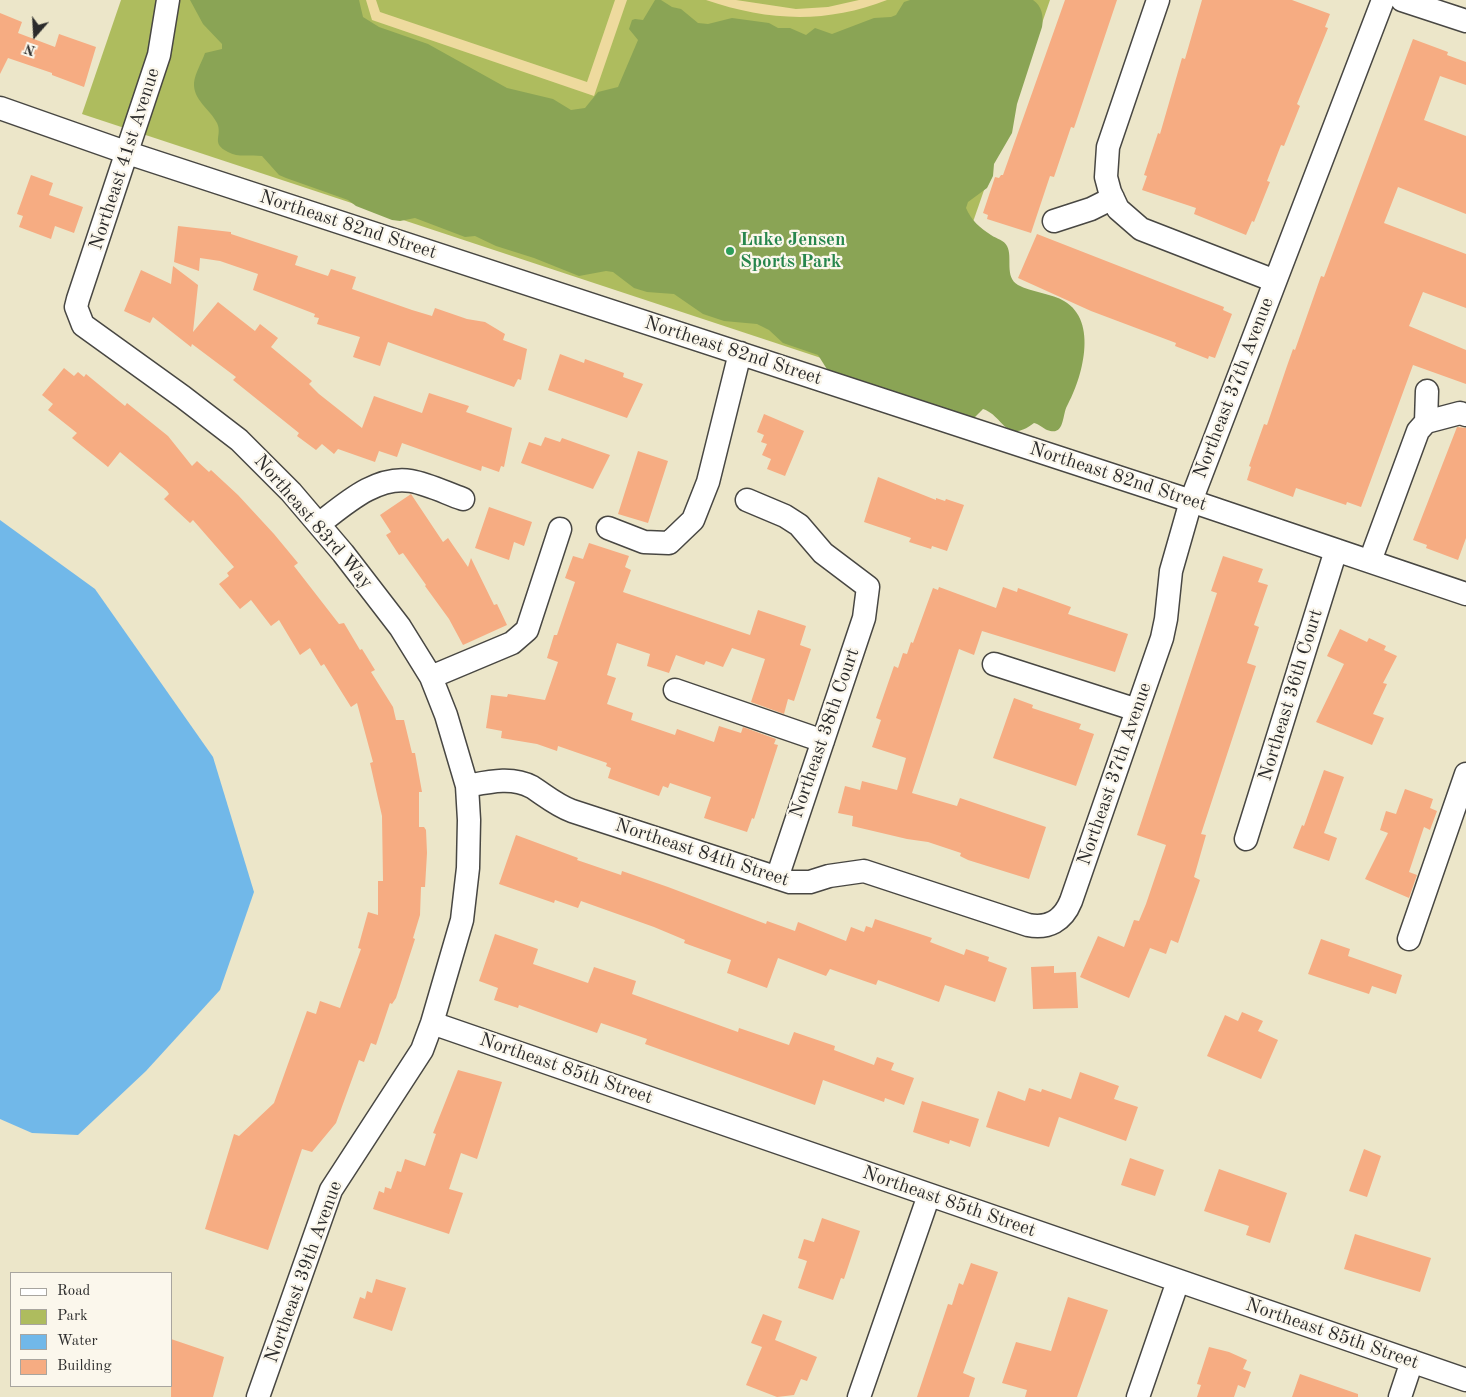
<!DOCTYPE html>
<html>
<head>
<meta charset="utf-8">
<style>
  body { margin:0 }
  #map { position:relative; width:1466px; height:1397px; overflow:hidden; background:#ece6c9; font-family:"Old Standard TT",serif }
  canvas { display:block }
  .legend { position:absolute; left:10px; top:1272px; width:162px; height:115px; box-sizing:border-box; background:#fbf7ec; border:1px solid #a8a59f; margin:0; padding:6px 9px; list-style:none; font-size:15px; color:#2b2b2b }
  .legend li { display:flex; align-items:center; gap:10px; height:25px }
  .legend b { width:25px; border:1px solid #a8a59f }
  .north { position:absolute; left:10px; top:10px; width:50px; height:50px; -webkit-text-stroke:4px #fbf7ec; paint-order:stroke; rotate:199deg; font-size:14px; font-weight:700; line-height:20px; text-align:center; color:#2b2b2b }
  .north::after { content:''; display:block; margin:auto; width:18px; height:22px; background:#2b2b2b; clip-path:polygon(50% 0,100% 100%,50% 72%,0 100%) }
</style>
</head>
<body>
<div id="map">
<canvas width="1466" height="1397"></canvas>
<ul class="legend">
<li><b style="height:6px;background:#fff"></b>Road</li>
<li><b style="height:14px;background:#aebc5e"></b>Park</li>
<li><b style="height:14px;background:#71b8e9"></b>Water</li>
<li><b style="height:14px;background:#f6ac82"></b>Building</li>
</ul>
<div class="north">N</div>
</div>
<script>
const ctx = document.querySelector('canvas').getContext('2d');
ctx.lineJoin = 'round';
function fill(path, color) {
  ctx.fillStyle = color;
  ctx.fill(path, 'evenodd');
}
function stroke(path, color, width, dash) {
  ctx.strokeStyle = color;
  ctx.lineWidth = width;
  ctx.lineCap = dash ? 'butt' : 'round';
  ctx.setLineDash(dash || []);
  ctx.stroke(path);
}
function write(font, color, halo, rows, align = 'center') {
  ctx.font = font + ' "Old Standard TT",serif';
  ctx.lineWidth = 4.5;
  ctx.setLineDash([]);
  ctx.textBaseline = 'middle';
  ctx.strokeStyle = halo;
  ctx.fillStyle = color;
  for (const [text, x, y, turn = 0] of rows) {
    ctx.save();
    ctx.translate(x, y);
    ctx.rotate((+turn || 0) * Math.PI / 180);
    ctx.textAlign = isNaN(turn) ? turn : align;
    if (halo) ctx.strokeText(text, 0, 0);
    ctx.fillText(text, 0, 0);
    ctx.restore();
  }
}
fill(new Path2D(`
  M121 0H1050L915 389 82 114Z`), '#aebc5e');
fill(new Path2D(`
  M190 0H359L363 17 379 27 428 44 507 88 553 99 571 110 585 108 598 92 618 87 638 40 629 29 632 20 635 19 643 20 655 0H661L672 7 681 9 698 23 708 24 732 18 769 23 778 28H790L806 35 815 28 832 34 874 18 891 17 896 15 904 2 910 0H1033C1042 6 1044 17 1042 27L1017 104 1012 133 994 164 993 176 987 188 968 202 966 208C971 220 980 228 991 235 997 239 1004 240 1007 246 1013 257 1004 277 1018 285 1031 292 1053 294 1064 301 1099 321 1082 379 1067 406 1062 415 1065 437 1047 430 1043 428 1039 424 1034 423 1005 445 1004 416 983 409L974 418 961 416 830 374 818 355 783 343 769 330 757 324 724 321 703 314 674 294 647 292 634 288 613 272 606 271 579 276 534 258 496 246 475 236 465 237 415 218 400 221 392 220 356 206 348 200 286 178 279 175 262 156C251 154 238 158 228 152 210 143 223 136 217 123 210 109 193 100 194 83 195 73 202 62 205 53L222 49V44L203 24Z`), '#8aa455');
fill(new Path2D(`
  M366 0H376L380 12 587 82 615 0H627L594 96 372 20Z
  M706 0H736L796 9 828 7 859 0H887C826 24 767 21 706 0Z`), '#eeda9e');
fill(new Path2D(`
  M0 520 95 589 213 757 254 892 220 990 146 1071 78 1135 32 1133 0 1119Z`), '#71b8e9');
fill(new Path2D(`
  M1065 0H1117L1074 128 1071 127 1054 177 1050 176 1031 233 987 219 988 215 983 213 995 177 999 178 1001 175H1003Z
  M1202 0H1292L1330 14 1325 27 1328 28 1297 104 1300 106 1284 146 1281 145 1267 181 1270 182 1254 222 1252 221 1246 235 1194 214 1196 208 1142 190 1147 176 1144 175 1158 133 1160 134 1182 58 1185 59Z
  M0 13 22 22 18 33 55 47 59 34 96 47 84 87 52 75V73L8 58 0 74Z
  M1413 39 1448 52 1447 55 1466 62V85L1440 76 1424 120 1466 136V214L1398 187 1384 223 1466 254V308L1423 292 1409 326 1466 350V384L1413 365 1361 507 1347 502 1346 505 1296 488 1293 497 1247 480 1251 467 1249 466 1264 424 1267 425 1287 366 1293 349 1295 350 1321 276 1324 277Z
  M31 175 53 183 49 195 83 207 74 233 55 226 51 239 19 227 23 216 17 214Z
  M178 226 231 232V234L298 256 295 265 328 276 331 269 356 277 352 289 412 310 432 316 435 308 467 319 485 322 505 334 503 340 527 349 521 380 518 379 514 387 388 342 380 366 353 357 360 337 317 324 319 318 314 317 315 314 253 290 258 274 220 261 200 258 199 271 174 262Z
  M1037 234 1224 307 1223 310 1232 314 1215 358 1209 356 1208 359 1175 346 1176 343 1091 311 1018 278Z
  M173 266 198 285 193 332 218 302 255 331 260 324 278 338 271 347 312 381 309 384 319 394 362 428 374 396 422 413 429 393 469 406 466 412 512 428 504 467 501 466 499 472 482 466 481 471 402 443 397 457 379 451 375 462 338 449 334 454 322 444 316 450 297 436 299 433 233 380 236 377 192 344 191 347 153 317 150 323 124 311 141 270 171 284Z
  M560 354 584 363 585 359 624 373 623 377 643 384 627 418 548 390Z
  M64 368 74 376 78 372 84 377 86 374 125 406 127 403 168 436 192 466 197 461 209 472 211 470 238 495 274 534 298 563 294 566 339 624 344 623 360 650 362 649 375 670 371 672 393 707 396 720H404L412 753H415L422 792H419V827H424L426 830 427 853 425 887H421L420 915 413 938 415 939 396 998 392 1004 390 1003 376 1045 371 1043 364 1062 359 1060 336 1123 312 1152 302 1149 268 1250 205 1229 234 1134 239 1136 274 1103 307 1011 316 1014 320 1001 340 1008 361 949 358 948 368 912 378 915V881H383L382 816 370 763 373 762 357 703 351 707 324 664 321 666 310 648 300 655 279 620 271 626 251 600 240 609 219 584 229 576 227 573 234 567 193 520 190 523 164 499 169 494 167 491 120 452 108 467 72 438 77 433 48 410 53 404 42 395Z
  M764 414 804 431 785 476 767 469 771 459 762 455 767 444 761 442 764 435 757 432Z
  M1457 427 1466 428V538L1458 560 1426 548 1427 545 1413 540Z
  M545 437 560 442 562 438 610 455 593 489 521 463 529 442 541 446Z
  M638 451 668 461 648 523 618 514Z
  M878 477 936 500V498L945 501 946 499 964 505 947 551 932 546 931 549 909 542 911 538 864 522Z
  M411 494 443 542 448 538 468 567 471 558 494 605 497 604 507 625 463 645 449 619 425 586 426 585 403 553 399 555 386 535 391 532 380 515Z
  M489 507 532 522 524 546 514 542 509 560 475 548Z
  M589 543 629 556 625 567 631 570 623 592 750 635 758 610 806 626 800 645 811 649 794 701 788 699 784 714 751 702 765 659 732 648 723 667 706 661 704 665 676 655 669 673 647 666 650 654 617 643 607 675 616 678 607 704 633 713 631 720 675 735 677 729 714 742 719 726 741 733 743 727 776 739 774 744 778 745 754 819 752 818 747 832 704 818 711 797 670 783 668 788 663 786 659 796 608 778 611 768 606 766 607 763 558 746 557 751 537 744 501 738 502 731 486 728 491 695 507 697 508 694 545 700 558 662 547 658 554 635H557L575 582 565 578 573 556 583 559Z
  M1223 556 1263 569 1258 582 1268 585 1254 625 1259 627 1247 663 1256 666 1201 834 1206 835 1194 877 1200 880 1178 943 1171 940 1166 954 1150 948 1129 998 1080 977 1098 936 1124 947 1134 920 1139 921 1146 904 1166 845 1137 835 1217 593 1211 591Z
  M939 587 996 608 1003 587 1017 592 1018 588 1071 607 1068 614 1128 634 1115 672 982 631 974 655 959 649 912 793 957 806 960 798 1046 827 1029 879 968 860 960 856 961 853 928 842 907 839 852 826 853 816 838 813 845 786 860 790 862 781 897 790 906 758 872 747 881 720 876 718 894 666 898 668 903 653 907 654 911 642 913 643 933 588 938 590Z
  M1340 629 1367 642 1369 638 1386 646 1384 650 1397 656 1383 683 1387 684 1373 714 1384 718 1372 745 1316 722 1344 664 1327 656Z
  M1014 698 1033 705 1032 708 1081 724 1079 729 1094 734 1076 786 993 758Z
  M1324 770 1344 777 1324 833 1337 838 1329 861 1293 848 1302 825 1304 826Z
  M1405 789 1433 799 1430 808 1437 811 1430 830 1424 827 1409 872 1417 875 1409 898 1365 879 1388 833 1380 830 1386 811 1396 814Z
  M516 835 578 858 577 860 621 875 622 871 668 887 766 924 767 921 795 931 798 922 846 941 851 927 864 932 866 926 872 928 875 919 932 938 930 942 964 955 966 949 989 957 988 961 1007 968 995 1002 945 985 939 1002 878 980 876 985 830 969 826 976 778 958 767 988 727 973 731 960 684 943 685 940 654 927 581 901 578 908 555 900 554 903 499 884Z
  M495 934 538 949 533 964 588 983 594 967 636 981 632 994 738 1032 739 1028 789 1045 794 1032 835 1046 834 1050 874 1065 877 1057 894 1063 891 1070 914 1078 904 1105 885 1098 884 1102 823 1080 815 1105 645 1044 647 1039 601 1023 597 1033 519 1005 518 1008 494 1000 498 988 479 981Z
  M1321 939 1350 949 1348 956 1402 975 1396 994 1372 986 1369 994 1308 974Z
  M1054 966V973L1076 972 1078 1008 1033 1009 1031 967Z
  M1242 1012 1263 1021 1258 1031 1278 1040 1261 1079 1207 1056 1225 1015 1238 1021Z
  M458 1070 502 1082 477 1159 461 1153 449 1189 463 1193 449 1234 373 1209 379 1191 384 1193 385 1187 391 1189 397 1171 401 1172 405 1159 425 1166 436 1134 433 1133Z
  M1080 1072 1119 1086 1114 1099 1138 1107 1126 1141 1059 1117 1049 1147 986 1127 998 1091 1025 1101 1029 1088 1041 1092 1042 1089 1071 1099Z
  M922 1101 979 1119 970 1147 950 1140 949 1144 913 1132Z
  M1364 1149 1381 1156 1367 1197 1349 1191Z
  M1130 1158 1164 1170 1155 1196 1121 1185Z
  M1219 1169 1287 1193 1270 1243 1246 1235 1249 1226 1204 1211Z
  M822 1218 860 1231 844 1279 841 1278 833 1300 798 1288 807 1261 798 1258 804 1239 814 1242Z
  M1355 1234 1431 1258 1420 1292 1344 1269Z
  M971 1263 998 1272 963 1373 975 1378 969 1397H917L948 1304 952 1305 959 1283 963 1285Z
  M376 1279 406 1288 392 1331 353 1318 360 1297 365 1299 367 1291 372 1293Z
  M1068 1297 1108 1310 1077 1397H1025L1027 1390 1002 1383 1016 1342 1051 1351Z
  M763 1314 782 1321 775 1340 817 1357 807 1381 801 1379 794 1395 777 1397 746 1385 762 1347 751 1343Z
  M171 1339 224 1357 213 1397H171Z
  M1209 1347 1229 1352 1247 1360 1243 1369 1251 1372 1245 1388 1238 1385 1234 1397H1197L1201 1385 1197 1384Z
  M1300 1374 1358 1394V1397H1292Z`), '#f6ac82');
const minor = new Path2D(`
  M168 0 159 55 78 299 76 307 83 325 183 397 239 440 291 492 343 553 400 627 431 677 446 715 467 786 469 820 468 868 462 920 432 1023 422 1050 331 1190 258 1397
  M1158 0 1108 147 1106 177 1110 192 1118 209 1141 229 1275 281
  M1402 0 1466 21
  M0 108 128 153 1191 501 1466 594
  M1054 221 1091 209 1113 198
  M1427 391 1426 422 1460 413 1466 415
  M747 500 785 516 799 525 823 553 868 587 864 618 777 878
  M319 524C344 505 376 475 411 481 428 484 446 493 463 499
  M608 528 644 542 669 543 693 520 708 482 740 353
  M1370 561 1418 431 1426 422
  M994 664 1137 710
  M431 677 512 643 527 630 560 529
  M675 690 823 741
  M467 786C488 782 512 776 532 787 546 796 556 805 572 811L790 882H810L829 876 864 871 1028 925C1048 929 1063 921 1071 901L1162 638 1166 619 1171 571 1191 501 1383 0
  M1246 839 1336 550
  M1409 939 1466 774
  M432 1023 1466 1380
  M859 1397 929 1195
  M1138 1397 1178 1281
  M1400 1397 1412 1361`);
stroke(minor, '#484743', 25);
stroke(minor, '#fff', 22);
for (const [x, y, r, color] of [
  [730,251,5,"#2e9e5b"]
]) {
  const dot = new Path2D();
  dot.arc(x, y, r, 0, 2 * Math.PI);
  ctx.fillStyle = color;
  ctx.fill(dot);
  stroke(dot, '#fbf7ec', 2);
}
write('19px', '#2b2b2b', '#fbf7ec', [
  ["Northeast 41st Avenue",125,159,-72],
  ["Northeast 82nd Street",348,225,18],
  ["Northeast 82nd Street",733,351,18],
  ["Northeast 37th Avenue",1234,388,-69],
  ["Northeast 82nd Street",1118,477,18],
  ["Northeast 83rd Way",313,522,49],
  ["Northeast 36th Court",1291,695,-73],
  ["Northeast 38th Court",825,733,-71],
  ["Northeast 37th Avenue",1115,774,-71],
  ["Northeast 84th Street",702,853,18],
  ["Northeast 85th Street",566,1069,19],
  ["Northeast 85th Street",949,1202,19],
  ["Northeast 39th Avenue",304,1272,-70],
  ["Northeast 85th Street",1332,1334,19]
]);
write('bold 19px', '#27864d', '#fbf7ec', [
  ["Luke Jensen",740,240],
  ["Sports Park",740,262]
], 'left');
</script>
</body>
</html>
